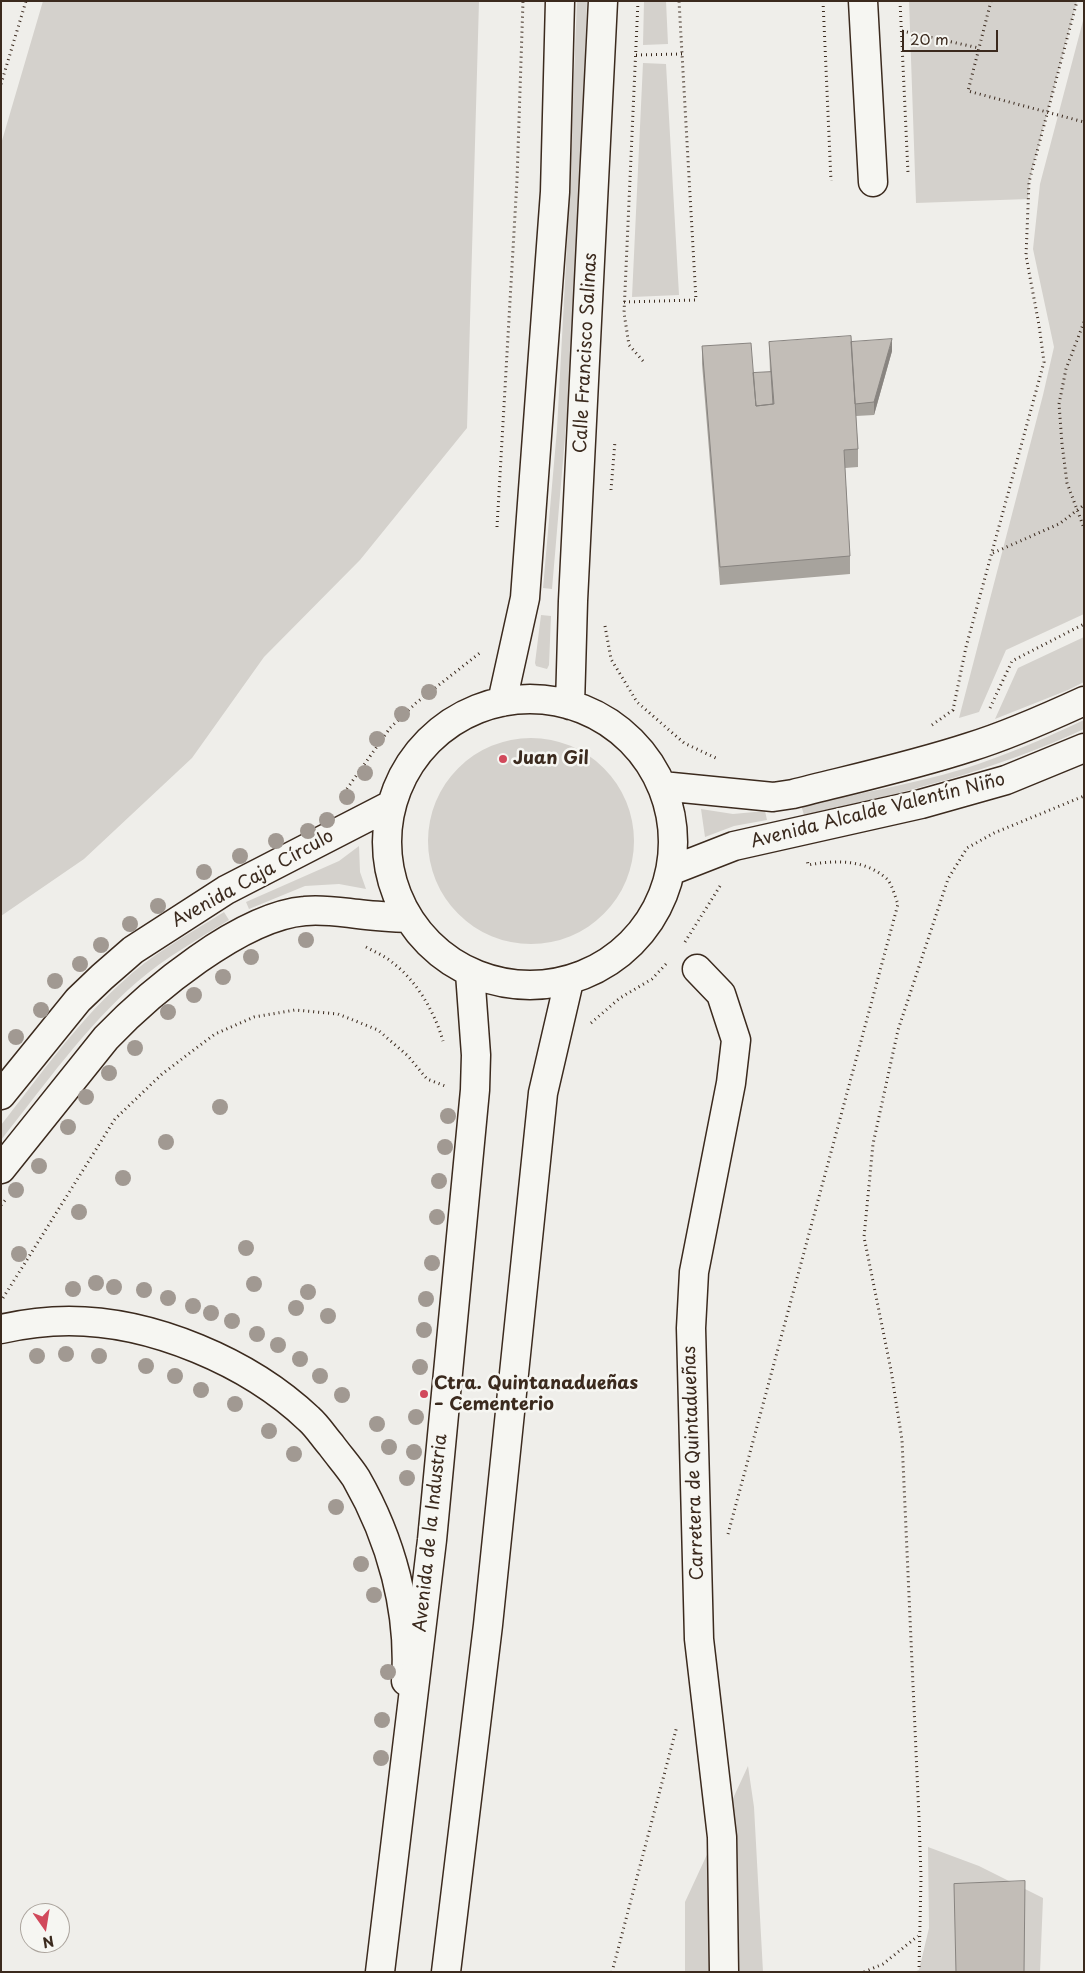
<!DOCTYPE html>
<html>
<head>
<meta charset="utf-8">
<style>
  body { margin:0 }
  #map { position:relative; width:1085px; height:1973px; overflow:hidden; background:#efeeea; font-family:"Playpen Sans",sans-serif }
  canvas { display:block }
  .frame { position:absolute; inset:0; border:2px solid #3b2a1e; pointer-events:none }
  .north { position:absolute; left:20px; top:1903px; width:50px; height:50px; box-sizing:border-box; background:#f6f6f2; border:1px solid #aba49d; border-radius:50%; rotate:167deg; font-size:14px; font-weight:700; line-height:20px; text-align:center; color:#3b2a1e }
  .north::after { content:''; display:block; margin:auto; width:18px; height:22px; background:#d1495b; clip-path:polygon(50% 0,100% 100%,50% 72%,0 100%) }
  .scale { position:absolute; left:902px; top:30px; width:96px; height:22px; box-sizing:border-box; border:2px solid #3b2a1e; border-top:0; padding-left:6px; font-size:15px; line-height:18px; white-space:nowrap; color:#3b2a1e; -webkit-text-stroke:4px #f6f6f2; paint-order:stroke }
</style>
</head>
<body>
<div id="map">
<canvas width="1085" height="1973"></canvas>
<div class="frame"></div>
<div class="north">N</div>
<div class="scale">20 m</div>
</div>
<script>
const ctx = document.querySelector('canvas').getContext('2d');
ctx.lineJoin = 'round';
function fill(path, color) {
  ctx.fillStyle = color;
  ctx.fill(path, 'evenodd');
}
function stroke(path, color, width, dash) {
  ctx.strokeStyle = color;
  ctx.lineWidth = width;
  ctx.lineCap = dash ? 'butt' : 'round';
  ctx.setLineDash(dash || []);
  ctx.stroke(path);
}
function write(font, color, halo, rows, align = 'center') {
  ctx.font = font + ' "Playpen Sans",sans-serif';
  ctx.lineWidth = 5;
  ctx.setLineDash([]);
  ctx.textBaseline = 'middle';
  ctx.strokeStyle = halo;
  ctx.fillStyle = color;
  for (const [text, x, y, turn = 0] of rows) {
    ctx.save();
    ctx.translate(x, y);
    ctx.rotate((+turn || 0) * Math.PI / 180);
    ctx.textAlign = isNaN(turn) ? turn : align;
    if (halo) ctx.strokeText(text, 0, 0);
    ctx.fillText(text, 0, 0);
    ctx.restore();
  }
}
fill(new Path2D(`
  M43 1H479L467 428 360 560 264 657 192 758 84 859 1 916V144Z
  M577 1H587L579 229 567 414 552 589 543 588 557 429 567 245Z
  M644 1H666L668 44 643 45Z
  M909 1H1077L1029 182 1028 199 916 203Z
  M1084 17V614L1006 650 979 712 959 718 1043 395 1054 347 1033 249 1040 184Z
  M643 63 666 64 679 295 632 297Z
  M541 615 551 616 549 665 547 669 536 666 535 663Z
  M1084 637V682L1068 690 995 719 1018 668Z
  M1084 720V729C993 771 901 794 804 815L801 805C855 794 910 785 963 769 1004 756 1044 739 1084 720Z
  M428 841a103 103 0 1 1 206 0a103 103 0 1 1-206 0Z
  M701 809 733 814 765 811 767 820 734 826 705 837Z
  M359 846 360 872 366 889 339 884 305 886 249 909 246 902 339 861Z
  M224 912 229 920C198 939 165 958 137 982 85 1027 44 1086 1 1140V1125C39 1077 75 1025 120 984 150 955 189 934 224 912Z
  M748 1766 754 1807 763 1972H685V1902Z
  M928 1847 979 1866 1043 1898 1040 1972H914L919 1970 929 1928Z`), '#d4d1cc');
const street = new Path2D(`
  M863 1 873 182
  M697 969 721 994 736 1040 731 1083 694 1272 691 1328 699 1639 722 1837 724 1972
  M1 1329C23 1324 46 1321 69 1321 152 1321 249 1362 309 1419 317 1426 324 1437 331 1445 339 1456 349 1467 356 1478 391 1539 411 1611 406 1681`);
const secondary = new Path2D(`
  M387 842a143 143 0 1 1 286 0a143 143 0 1 1-286 0Z
  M502 702 525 598 555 192 560 1
  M570 705 573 601 603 1
  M662 786 773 797 793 794C852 779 912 766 970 747 1009 735 1047 718 1084 701
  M670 871 734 846 921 804 1006 780 1084 748
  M1 1095 78 1000 102 977 133 950 226 890 391 805
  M1 1169 106 1038C150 992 241 916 305 911 322 909 340 912 358 914 374 916 391 917 407 918
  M380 1972 432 1540 475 1090 476 1055 470 973
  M446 1972 488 1625 543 1093 569 981`);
stroke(street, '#3b2a1e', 31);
stroke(secondary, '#3b2a1e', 31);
stroke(new Path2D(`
  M638 1 624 313 629 345 643 361
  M823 1 831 181
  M900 1 908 173
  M991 1 968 91 1084 122
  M902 31 979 48
  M636 55 682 54
  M1 84 26 1
  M624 302 696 300 679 1
  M1084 322 1066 369 1059 404 1062 444 1067 483 1084 528
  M611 490 615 441
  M497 527 517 180 523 1
  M993 553 1059 524 1084 505
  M605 626 611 659 637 702 684 743 718 759
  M990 708 1012 661 1084 624
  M932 725 953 710 966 647 1044 362 1039 325 1026 256 1029 182 1077 1
  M344 793 390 728 416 703 481 652
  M685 942 720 886
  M366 947C375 952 385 956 393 963 417 981 435 1013 443 1041
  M591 1023 620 998 652 979 666 964
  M1 1205 7 1198
  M3 1298 115 1119 162 1074 215 1034 254 1017 295 1010 338 1014 378 1030 408 1056 427 1079 445 1086
  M728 1534 898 904C895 897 892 884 887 879 865 859 835 860 808 865L807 859
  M612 1972 677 1726
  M864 1972 883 1964 918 1936
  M919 1972 921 1877 919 1818 902 1440 891 1370 864 1237 873 1144 898 1030 948 879 967 848 994 833 1084 796`), '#3b2a1e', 3, [1, 4]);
stroke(street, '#f6f6f2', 28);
stroke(secondary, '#f6f6f2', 28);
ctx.fillStyle = '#a19992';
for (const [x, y] of [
  [429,692],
  [402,714],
  [377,739],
  [365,773],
  [347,797],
  [327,820],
  [308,831],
  [276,841],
  [240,856],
  [204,872],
  [158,906],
  [130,924],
  [306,940],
  [101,945],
  [251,957],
  [80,964],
  [223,977],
  [55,981],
  [194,995],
  [41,1010],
  [168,1012],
  [16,1037],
  [135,1048],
  [109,1073],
  [86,1097],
  [220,1107],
  [448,1116],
  [68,1127],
  [166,1142],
  [445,1147],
  [39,1166],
  [123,1178],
  [439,1181],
  [16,1190],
  [79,1212],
  [437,1217],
  [246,1248],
  [19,1254],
  [432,1263],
  [96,1283],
  [254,1284],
  [114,1287],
  [73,1289],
  [144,1290],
  [308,1292],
  [168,1298],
  [426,1299],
  [193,1306],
  [296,1308],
  [211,1313],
  [328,1316],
  [232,1321],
  [424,1330],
  [257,1334],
  [278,1345],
  [66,1354],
  [37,1356],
  [99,1356],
  [300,1359],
  [146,1366],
  [420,1367],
  [175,1376],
  [320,1376],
  [201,1390],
  [342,1395],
  [235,1404],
  [416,1417],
  [377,1424],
  [269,1431],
  [389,1447],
  [414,1452],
  [294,1454],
  [407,1478],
  [336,1507],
  [361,1564],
  [374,1595],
  [388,1672],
  [382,1720],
  [381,1758]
]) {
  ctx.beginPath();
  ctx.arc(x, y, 8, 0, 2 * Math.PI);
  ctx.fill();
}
fill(new Path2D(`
  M769 342H851L892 351 874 415 856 416 858 449V467L845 468 850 556V574L720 585 702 364V346L753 373 770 372Z`), '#a7a39d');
fill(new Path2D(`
  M892 339V351L874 415V402Z`), '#888480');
const building = new Path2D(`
  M851 336 858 449 844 450 850 556 720 567 702 346 751 343 756 406 774 404 769 342Z
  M892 339 874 402 855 404 851 342Z
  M771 372 773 404 756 406 753 373Z
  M1025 1881 1024 1972H956L954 1884Z`);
fill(building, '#c2bdb7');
stroke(building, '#888480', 1);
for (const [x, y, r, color] of [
  [503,759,5,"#d1495b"],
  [424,1394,5,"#d1495b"]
]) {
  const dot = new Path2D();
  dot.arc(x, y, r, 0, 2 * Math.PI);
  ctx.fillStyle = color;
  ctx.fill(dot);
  stroke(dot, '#f6f6f2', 2);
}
write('18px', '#3b2a1e', '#f6f6f2', [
  ["Calle Francisco Salinas",586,353,-87],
  ["Avenida Alcalde Valentín Niño",878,811,-14],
  ["Avenida Caja Círculo",253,879,-29],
  ["Carretera de Quintadueñas",694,1463,-92],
  ["Avenida de la Industria",431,1533,-84]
]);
write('bold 18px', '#3b2a1e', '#f6f6f2', [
  ["Juan Gil",513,759],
  ["Ctra. Quintanadueñas",434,1384],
  ["– Cementerio",434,1405]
], 'left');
</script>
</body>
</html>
